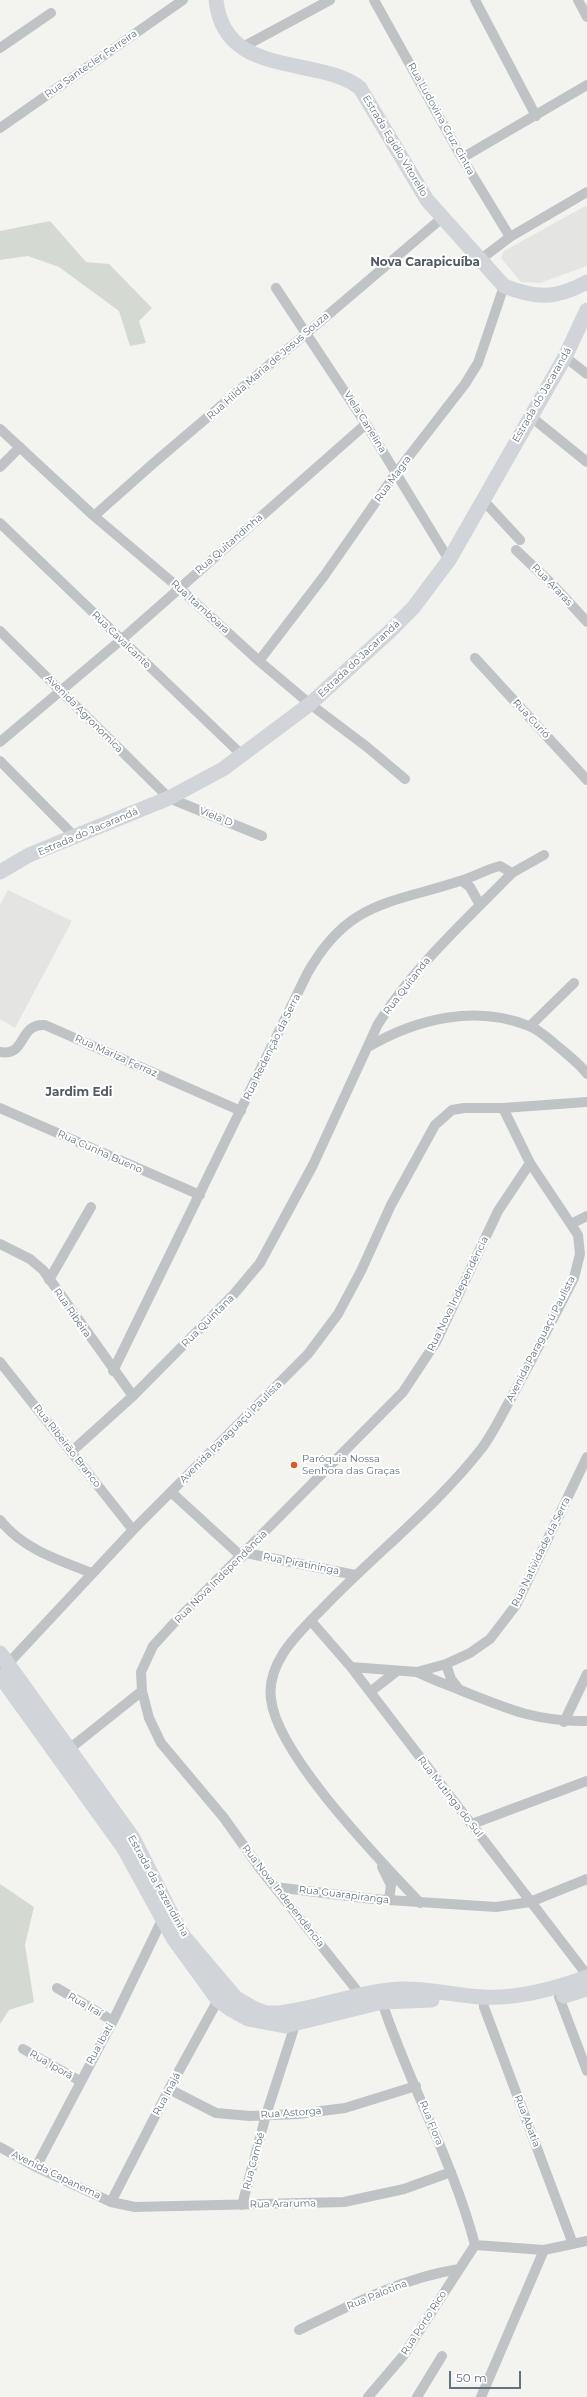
<!DOCTYPE html>
<html>
<head>
<meta charset="utf-8">
<style>
  body { margin:0 }
  #map { position:relative; width:587px; height:2397px; overflow:hidden; background:#f3f4ef; font-family:Montserrat,sans-serif }
  canvas { display:block }
  .scale { position:absolute; left:449px; top:2371px; width:72px; height:18px; box-sizing:border-box; border:2px solid #637280; border-top:0; padding-left:5px; font-size:12px; line-height:14px; white-space:nowrap; color:#637280; -webkit-text-stroke:3px #fff; paint-order:stroke }
</style>
</head>
<body>
<div id="map">
<canvas width="587" height="2397"></canvas>
<div class="scale">50 m</div>
</div>
<script>
const ctx = document.querySelector('canvas').getContext('2d');
ctx.lineJoin = 'round';
function fill(path, color) {
  ctx.fillStyle = color;
  ctx.fill(path, 'evenodd');
}
function stroke(path, color, width, dash) {
  ctx.strokeStyle = color;
  ctx.lineWidth = width;
  ctx.lineCap = dash ? 'butt' : 'round';
  ctx.setLineDash(dash || []);
  ctx.stroke(path);
}
function write(font, color, halo, rows, align = 'center') {
  ctx.font = font + ' Montserrat,sans-serif';
  ctx.lineWidth = 4;
  ctx.setLineDash([]);
  ctx.textBaseline = 'middle';
  ctx.strokeStyle = halo;
  ctx.fillStyle = color;
  for (const [text, x, y, turn = 0] of rows) {
    ctx.save();
    ctx.translate(x, y);
    ctx.rotate((+turn || 0) * Math.PI / 180);
    ctx.textAlign = isNaN(turn) ? turn : align;
    if (halo) ctx.strokeText(text, 0, 0);
    ctx.fillText(text, 0, 0);
    ctx.restore();
  }
}
fill(new Path2D(`
  M587 205V266L540 283 521 282 501 258 504 251Z
  M8 890 72 921 15 1028 0 1019V905Z`), '#e4e5e3');
fill(new Path2D(`
  M50 221 86 262 109 264 152 308 139 321 146 343 130 346 119 311 59 267 28 256 0 260V231Z
  M0 1884 34 1907 25 1945 34 2002 9 2010 0 2024Z`), '#d4dad1');
stroke(new Path2D(`
  M374 0 462 158 510 237
  M475 0 536 116
  M578 0 587 17
  M0 48 51 13
  M241 48 330 0
  M0 128 183 0
  M462 158 587 85
  M481 259 510 237 587 192
  M276 288 366 424 449 560
  M565 357 587 374
  M530 416 587 462
  M0 429 94 516 179 588 259 661 310 704 367 747 405 779
  M0 467 20 447
  M482 499 520 540
  M94 516 156 461 442 218
  M0 523 243 756
  M516 550 555 587 587 622
  M0 631 169 798 262 836
  M475 658 587 780
  M259 661 324 576 396 473 465 384 478 363 504 286
  M0 742 121 640 366 424
  M0 761 75 837
  M462 881 470 887 480 905
  M530 1026 574 983
  M368 1047C416 1019 476 1004 529 1026 540 1030 551 1041 561 1049 570 1057 580 1064 587 1074
  M0 1052C27 1057 18 1023 45 1025L241 1111
  M0 1108 200 1195
  M571 1224 587 1216
  M0 1244 30 1259 43 1270 133 1396
  M49 1280 91 1207
  M0 1362 133 1530
  M113 1371 307 974C348 900 391 904 463 880 476 876 487 869 500 866L512 873 544 855
  M71 1452 133 1396 234 1294 260 1263 313 1165 378 1024C414 967 465 921 512 873
  M171 1492 242 1557
  M0 1520C23 1549 58 1560 92 1573
  M246 1553 355 1575
  M311 1621 351 1667 587 1975
  M446 1664 451 1679 459 1689
  M351 1667 417 1672 446 1664 470 1653 490 1639 516 1605 587 1457
  M4 1668 133 1530 308 1354 338 1314 361 1271 391 1205 435 1125 452 1110 464 1108H503L587 1102
  M417 1672C431 1679 445 1684 460 1690 506 1708 535 1722 587 1721
  M370 1692 397 1671
  M564 1722 587 1674
  M68 1750 142 1691
  M472 1824 587 1781
  M382 1867 391 1885 389 1900
  M275 1887 373 1899 496 1907 530 1902 587 1879
  M420 1903C380 1860 277 1755 271 1699 266 1661 301 1631 324 1607 376 1553 436 1507 482 1448 493 1433 501 1416 510 1400 532 1360 553 1319 574 1278L580 1254 578 1235 530 1163 503 1108
  M57 1988 113 2021
  M483 1997 484 2007 573 2244
  M559 1997 587 2071
  M363 1998 261 1870 224 1818 161 1743 149 1718 142 1691 141 1672 153 1646 174 1623 403 1392 436 1342 498 1211 530 1163
  M382 2002C409 2084 453 2161 475 2245
  M23 2049 80 2081
  M169 2089 216 2113 250 2116 298 2114 345 2108 416 2086
  M0 2147 36 2167 111 2202 135 2207 344 2202 404 2189 451 2172
  M36 2167 113 2021 162 1920
  M111 2202 169 2089 218 2000 223 1996
  M242 2205 266 2115 295 2025
  M475 2245 544 2250 587 2241
  M299 2330C350 2305 402 2278 459 2269
  M368 2397 403 2356 475 2245
  M417 2397 442 2356
  M481 2397 544 2250`), '#bfc3c6', 10);
stroke(new Path2D(`
  M216 0C222 58 272 60 319 71 334 75 348 78 360 88L427 200 504 286C537 299 556 299 587 282
  M0 872 29 855 169 798 223 769 310 704 389 632 413 608 449 560 565 357 587 310
  M0 1653 133 1838 181 1933 236 1998 253 2008 266 2013H278C320 2008 359 1991 401 1989 429 1988 455 1996 483 1997 518 1999 554 1989 587 1977
  M0 1676 123 1847 173 1938 218 2000 230 2009 248 2019 285 2026 382 2002 432 2000
  M564 1996 587 1989`), '#d1d5da', 15);
for (const [x, y, r, color] of [
  [294,1465,4,"#de5825"]
]) {
  const dot = new Path2D();
  dot.arc(x, y, r, 0, 2 * Math.PI);
  ctx.fillStyle = color;
  ctx.fill(dot);
  stroke(dot, '#fff', 1.5);
}
write('10px', '#637280', '#fff', [
  ["Rua Santecler Ferreira",91,64,-35],
  ["Rua Ludovina Cruz Cintra",441,119,61],
  ["Estrada Egídio Vitorello",395,146,59],
  ["Rua Hilda Maria de Jesus Souza",268,366,-41],
  ["Estrada do Jacarandá",542,395,-60],
  ["Viela Canelina",365,422,58],
  ["Rua Magra",393,479,-54],
  ["Rua Quitandinha",229,544,-41],
  ["Rua Araras",552,585,46],
  ["Rua Itamboara",200,607,42],
  ["Rua Cavalcante",121,640,44],
  ["Estrada do Jacarandá",359,659,-43],
  ["Avenida Agronomica",84,714,45],
  ["Rua Curió",531,719,47],
  ["Viela D",216,817,22],
  ["Estrada do Jacarandá",88,832,-23],
  ["Rua Quitanda",407,986,-52],
  ["Rua Redenção da Serra",272,1047,-64],
  ["Rua Mariza Ferraz",116,1056,24],
  ["Rua Cunha Bueno",100,1152,24],
  ["Rua Nova Independência",458,1294,-64],
  ["Rua Ribeira",72,1313,55],
  ["Rua Quintana",208,1321,-45],
  ["Avenida Paraguaçú Paulista",541,1339,-63],
  ["Avenida Paraguaçú Paulista",231,1432,-45],
  ["Rua Ribeirão Branco",67,1446,52],
  ["Rua Natividade da Serra",541,1552,-64],
  ["Rua Piratininga",301,1564,11],
  ["Rua Nova Independência",221,1577,-45],
  ["Rua Mutinga do Sul",450,1797,52],
  ["Estrada da Fazendinha",158,1886,61],
  ["Rua Guarapiranga",344,1895,7],
  ["Rua Nova Independência",283,1896,52],
  ["Rua Iraí",85,2005,30],
  ["Rua Ibati",100,2044,-61],
  ["Rua Iporã",51,2065,30],
  ["Rua Inajá",167,2094,-62],
  ["Rua Astorga",291,2113,-4],
  ["Rua Abatia",527,2121,69],
  ["Rua Flora",431,2123,68],
  ["Rua Cambé",254,2161,-75],
  ["Avenida Capanema",56,2175,26],
  ["Rua Araruma",283,2204,-1],
  ["Rua Palotina",377,2295,-22],
  ["Rua Porto Rico",424,2323,-57]
]);
write('10px', '#637280', '#fff', [
  ["Paróquia Nossa",302,1459],
  ["Senhora das Graças",302,1471]
], 'left');
write('bold 12px', '#515b65', '#fff', [
  ["Nova Carapicuíba",425,262],
  ["Jardim Edi",79,1092]
]);
</script>
</body>
</html>
